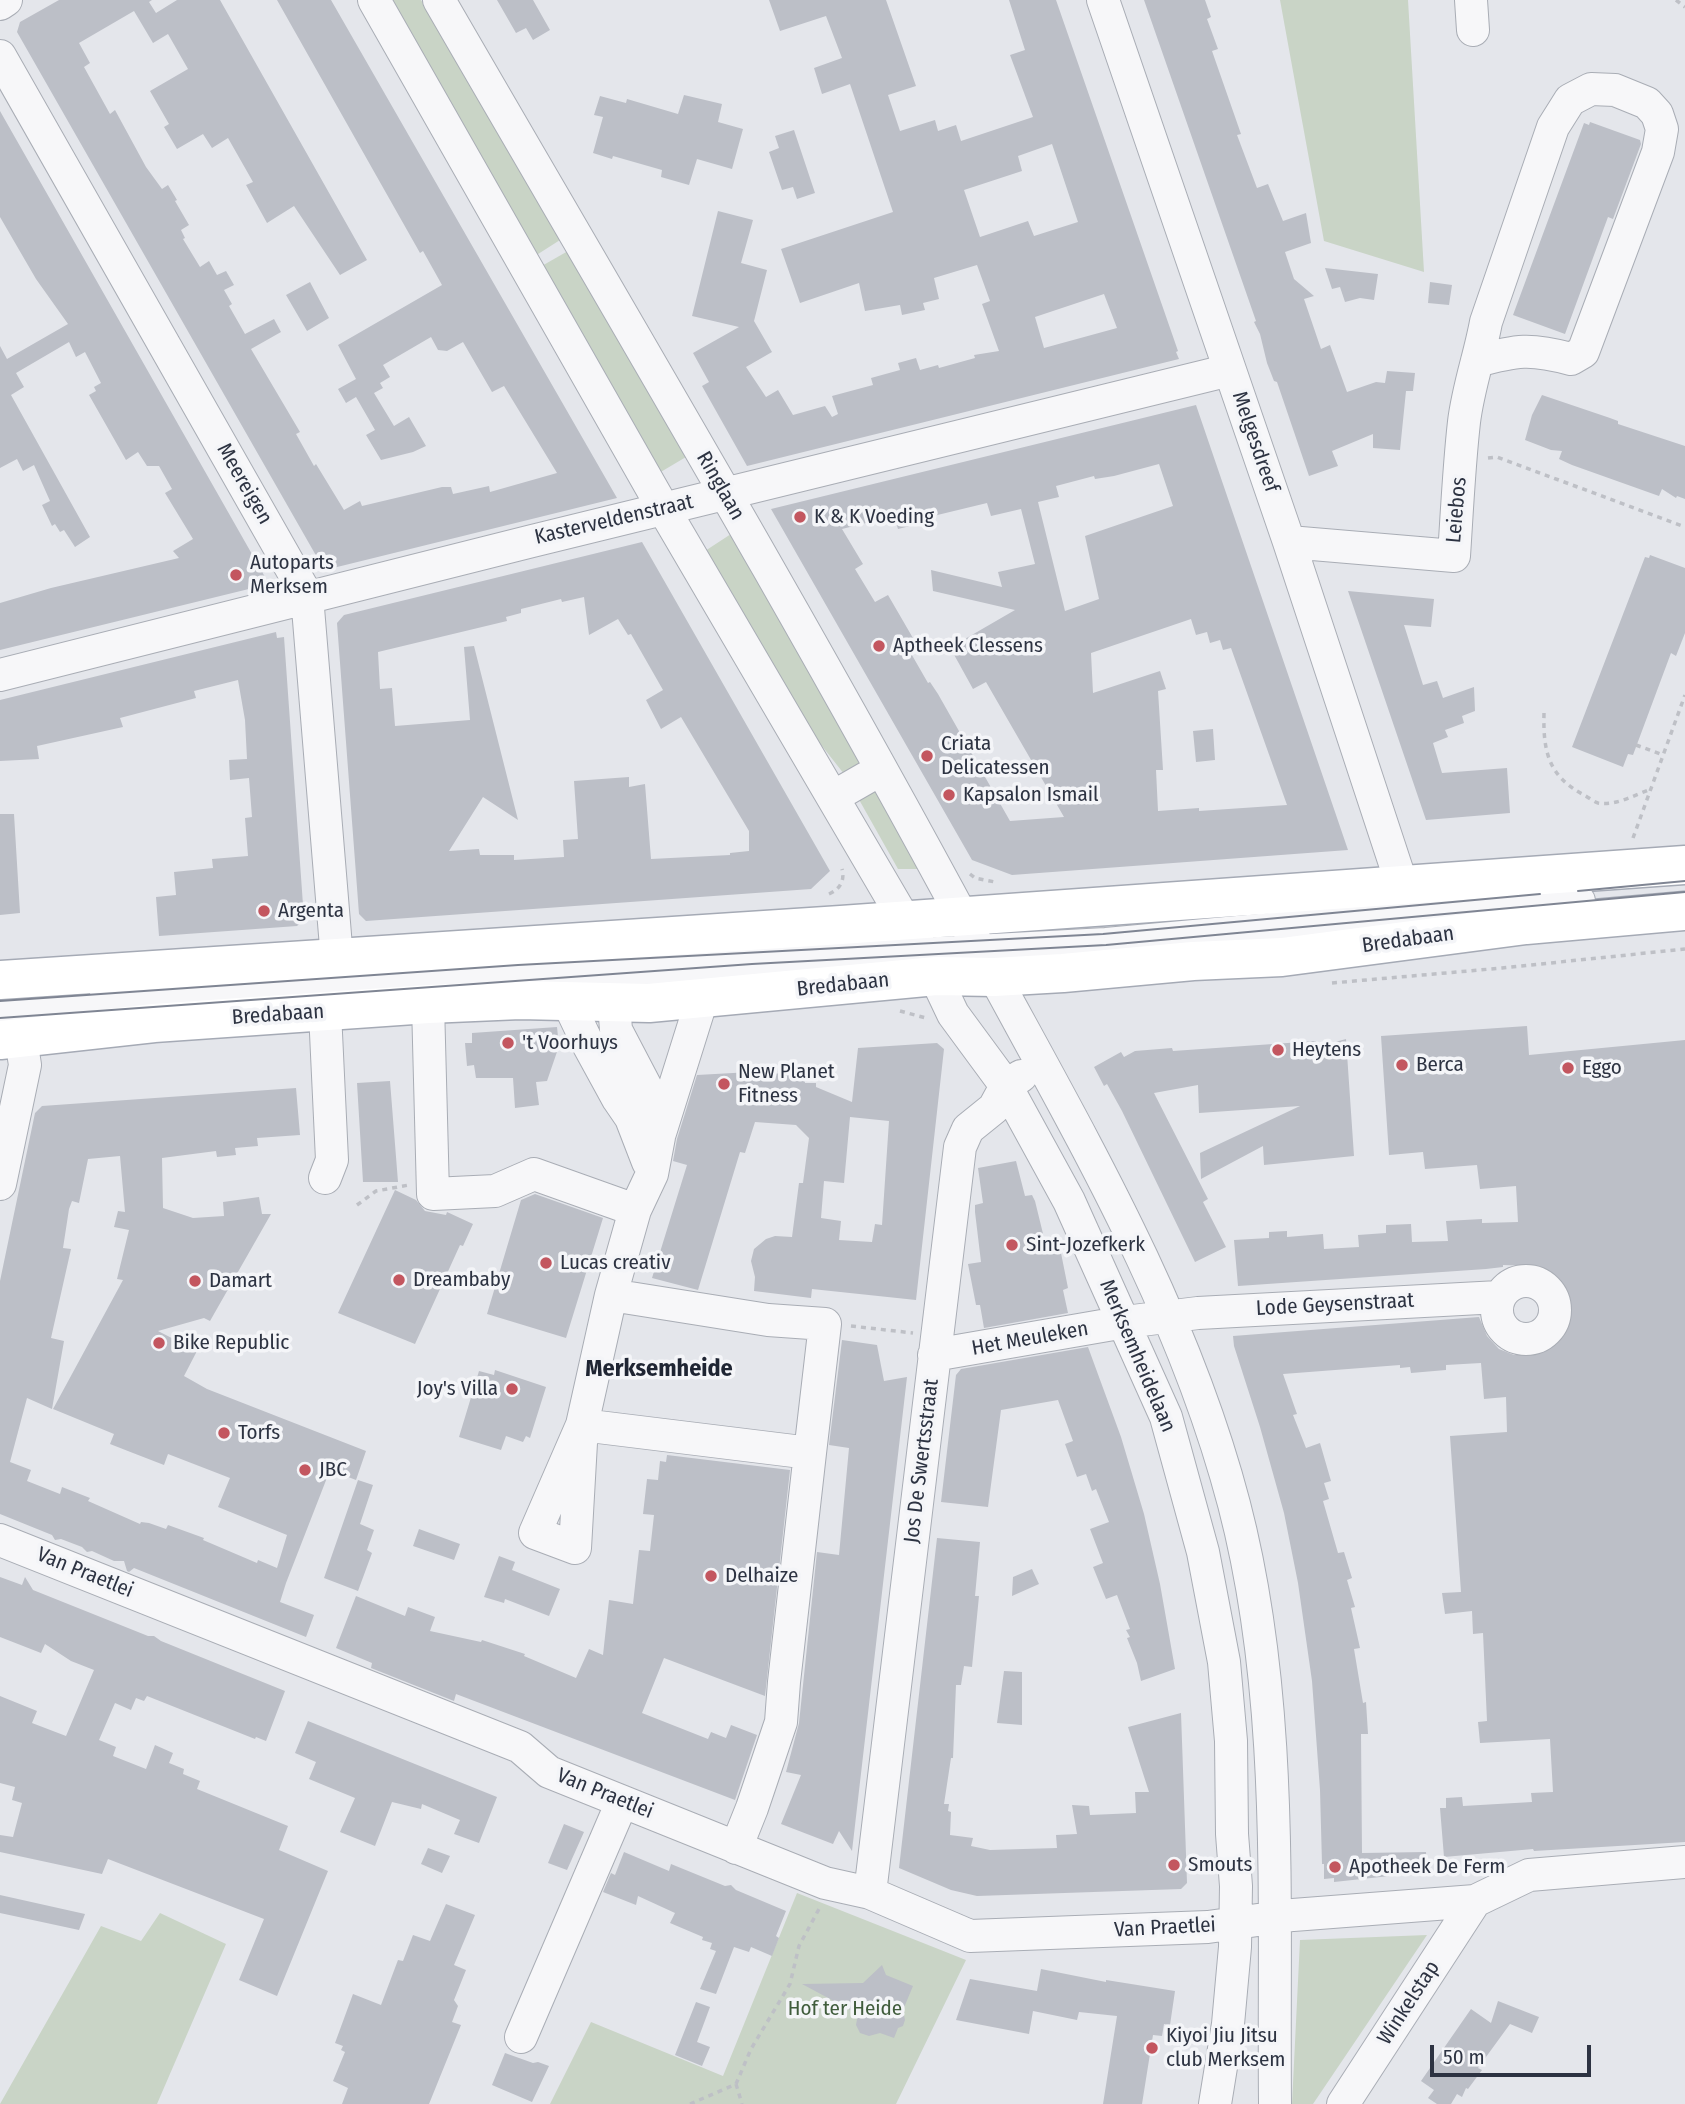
<!DOCTYPE html>
<html>
<head>
<meta charset="utf-8">
<style>
  body { margin:0 }
  #map { position:relative; width:1685px; height:2104px; overflow:hidden; background:#e4e6eb; font-family:"Fira Sans Condensed",sans-serif }
  canvas { display:block }
  .scale { position:absolute; left:1430px; top:2045px; width:161px; height:32px; box-sizing:border-box; border:4px solid #2d3342; border-top:0; padding-left:9px; font-size:21px; line-height:24px; white-space:nowrap; color:#2d3342; -webkit-text-stroke:5px #f4f5f8; paint-order:stroke }
</style>
</head>
<body>
<div id="map">
<canvas width="1685" height="2104"></canvas>
<div class="scale">50 m</div>
</div>
<script>
const ctx = document.querySelector('canvas').getContext('2d');
ctx.lineJoin = 'round';
function fill(path, color) {
  ctx.fillStyle = color;
  ctx.fill(path, 'evenodd');
}
function stroke(path, color, width, dash) {
  ctx.strokeStyle = color;
  ctx.lineWidth = width;
  ctx.lineCap = dash ? 'butt' : 'round';
  ctx.setLineDash(dash || []);
  ctx.stroke(path);
}
function write(font, color, halo, rows, align = 'center') {
  ctx.font = font + ' "Fira Sans Condensed",sans-serif';
  ctx.lineWidth = 7;
  ctx.setLineDash([]);
  ctx.textBaseline = 'middle';
  ctx.strokeStyle = halo;
  ctx.fillStyle = color;
  for (const [text, x, y, turn = 0] of rows) {
    ctx.save();
    ctx.translate(x, y);
    ctx.rotate((+turn || 0) * Math.PI / 180);
    ctx.textAlign = isNaN(turn) ? turn : align;
    if (halo) ctx.strokeText(text, 0, 0);
    ctx.fillText(text, 0, 0);
    ctx.restore();
  }
}
fill(new Path2D(`
  M388 0H421L560 240 535 256Z
  M1280 0H1408L1424 272 1324 241Z
  M568 251 686 457 659 473 540 267Z
  M731 534 864 771 848 779 796 713 705 551Z
  M873 787 921 869H898L857 796Z
  M797 1893 966 1960 896 2104H550L591 2022 723 2076Z
  M160 1913 226 1944 157 2104H0L101 1926 141 1941Z
  M1427 1935 1313 2104H1292L1300 1940Z`), '#c9d4c6');
fill(new Path2D(`
  M59 0H152L149 2 156 13 177 0H220L367 260 340 275 294 206 267 223 246 185 253 182 228 138 212 148 203 134 177 149 164 127 169 124 150 91 188 69 168 34 153 43 134 11 79 43 90 63 84 67 110 114 115 110 146 167 162 189 168 185 177 200 175 201 189 225 181 230 185 238 183 239 200 267 209 261 217 275 226 271 234 285 224 290 232 304 229 306 245 334 274 319 281 332 251 349 300 432 296 434 314 466 316 464 344 510 360 501 362 506 442 487H451L453 494 489 486 490 492 557 473 504 386 492 392 463 342 447 351 438 350 431 337 383 365 390 377 380 383 383 388 374 393 394 426 409 417 426 446 413 452 381 460 366 435 375 430 356 397 346 403 338 389 356 379 338 345 442 285 423 251 420 253 277 0H331L617 498 329 569 322 566 17 32 20 22Z
  M497 0H533L550 30 533 40 526 28 516 33Z
  M769 0H886L916 86 888 95 900 131 935 120 938 131 956 125 961 141 1033 117 1010 55 1025 50 1009 0H1056L1178 351 1176 352 1179 359 747 466 702 386 709 382 693 353 739 327 692 316 718 211 753 220 741 263 767 270 754 321 772 352 746 367 766 397 778 390 793 415 825 406 832 417 838 414 832 396 873 385 871 378 900 370 898 363 916 358 920 370 938 365 939 368 975 358 974 355 999 351 982 304 990 301 977 265 934 278 939 299 923 303 925 310 902 315 900 305 865 311 859 283 800 303 781 249 893 212 850 84 822 94 814 68 842 58 826 16 780 31ZM1052 144 1078 222 1034 236 1028 221 980 237 964 190 1022 171 1018 156ZM1104 294 1117 328 1044 348 1035 317Z
  M1144 0H1205L1211 17 1207 19 1218 49 1212 51 1241 134 1237 135 1257 188 1268 184 1283 221 1306 213 1311 243 1285 252 1294 279 1314 296 1304 299 1321 349 1330 345 1347 392 1376 382 1385 383 1387 371 1415 373 1413 391H1406L1400 450 1373 448V434L1332 451 1338 466 1309 476 1277 382 1274 381 1267 363 1260 334 1254 322 1256 321Z
  M684 95 722 104 718 122 743 129 732 169 697 159 689 185 661 177 662 170 613 156 612 159 593 153 603 117 594 115 600 96 626 103 627 99 678 114Z
  M0 111 265 577 261 586 0 650V603L51 588 179 558 173 551 193 539 165 493 172 489 159 466H147L138 452 126 460 89 395 96 391 94 387 101 383 85 352 76 357 69 342 16 373 24 387 11 395 90 537 75 547 64 530 60 532 55 524 52 526 42 505 50 501 34 465 23 471 17 459 0 468V346L7 359 68 324 36 279 0 217Z
  M1590 122 1640 140 1641 144 1613 219 1608 217 1565 334 1513 315 1584 123 1589 125Z
  M794 130 815 193 797 199 793 187 782 190 769 152 779 148 775 136Z
  M1325 268 1378 274 1374 300 1360 298 1345 302 1340 287 1332 289Z
  M310 282 329 318 307 331 286 295Z
  M1430 282 1452 285 1449 305 1428 303Z
  M1542 395 1610 418 1618 421V424L1685 446V499L1677 496 1676 498 1662 489 1659 496 1572 465 1559 459 1562 451 1551 450 1525 440 1532 415Z
  M1196 405 1348 850 1012 875 972 860 771 509ZM1159 464 1173 506 1085 536 1099 599 1065 611 1038 502 1059 497 1056 486 1094 476 1095 479 1114 476ZM987 503 991 516 1021 509 1035 564 998 572 1002 587 931 570 933 591 1015 610 958 643 960 646 952 651 973 689 986 682 1064 817 1010 821 938 694 930 682 928 683 909 650 917 645 888 595 875 602 855 569 863 564 842 529 894 516 898 529 926 522 925 518ZM1191 619 1196 635 1207 632 1210 643 1220 640 1223 650 1231 648 1287 805 1199 811V808L1158 811 1156 770H1163L1158 691 1166 689 1160 671 1093 693 1091 653Z
  M642 542 830 871 811 889 366 921 359 914 337 623 344 615ZM584 597 589 635 618 619 628 635 631 634 663 690 646 700 661 729 681 717 749 831V851L730 853V855L651 859 645 784 629 787V777L574 781 578 839 563 840 564 857 514 860V855H480L479 849 449 851 483 797 518 820 474 646 464 647 470 720 395 726 392 688 380 689 378 652 507 621 506 617 521 613V609L561 599 562 602Z
  M1650 555 1685 568V633L1676 656 1671 653 1633 755 1628 754 1623 767 1572 747 1645 557 1649 558Z
  M1348 591 1434 599 1431 627 1404 625 1423 685 1437 681 1443 698 1474 687 1475 711 1462 716 1464 723 1445 730 1448 737 1433 743 1442 773 1507 768 1510 813 1426 820Z
  M276 632 277 638 284 637 304 919 297 926 159 936 156 897 176 895 174 872 213 868 212 859 248 856 245 818 252 817 249 778 230 780 229 760 247 759 245 720 238 680 194 691 196 698 120 718 123 727 37 746 39 759 0 761V700Z
  M1213 729 1215 760 1196 762 1193 731Z
  M0 814H14L20 913 0 915Z
  M1527 1026 1529 1055 1685 1040V1842L1534 1851 1533 1849 1444 1857 1440 1808H1446V1798L1462 1797 1463 1806 1532 1802 1531 1793 1553 1792 1550 1739 1480 1743 1478 1722 1487 1721 1483 1633 1473 1634 1472 1611 1445 1614 1442 1593 1461 1592 1450 1436 1507 1432 1506 1397 1484 1399 1481 1363 1446 1365V1370L1411 1373 1410 1367 1400 1368V1365L1283 1374 1297 1414 1293 1415 1306 1448 1320 1443 1331 1481 1324 1483 1329 1499 1323 1501 1338 1553 1344 1552 1352 1578 1347 1580 1355 1607 1351 1608 1360 1648 1354 1649 1363 1703 1366 1702 1368 1734H1361L1362 1853 1426 1852 1427 1872 1334 1882V1878L1324 1879V1864H1322L1320 1790 1312 1681 1298 1583 1284 1513 1260 1427 1234 1346 1233 1336 1479 1317 1487 1336 1499 1349 1514 1355H1533L1549 1349 1565 1331 1570 1313 1568 1300 1560 1283 1547 1271 1533 1266 1503 1265V1267L1486 1269 1238 1286 1234 1240 1269 1238V1232L1287 1231V1237L1323 1234 1324 1249 1359 1247 1358 1235 1386 1233V1225L1411 1224 1412 1242 1448 1241 1446 1221 1482 1219V1223L1518 1222 1516 1186 1480 1189 1477 1165 1425 1169 1423 1152 1389 1155 1381 1036Z
  M557 1027 559 1046 547 1081 536 1082 539 1105 515 1108 513 1078H476L474 1065 467 1066 465 1043H472V1033Z
  M1346 1039 1354 1156 1264 1165 1263 1146 1201 1179 1200 1153 1300 1106 1199 1113 1198 1085 1154 1093 1208 1199 1203 1202 1226 1247 1195 1262 1122 1111 1107 1084 1104 1086 1094 1067 1121 1052 1124 1057 1135 1051 1172 1048 1173 1051 1316 1041 1317 1047Z
  M937 1043 944 1049 916 1300 812 1289 811 1298 754 1291 755 1277 751 1261 754 1249 766 1239 775 1236 792 1237 799 1183H803L809 1138 796 1125 755 1122 745 1153 740 1152 698 1290 652 1278 687 1165 673 1161 677 1139 697 1075 751 1072 804 1075 805 1083H816V1087L852 1102 858 1048ZM850 1117 889 1121 882 1225 875 1224 872 1242 839 1240 841 1221 821 1218 824 1181 844 1183Z
  M390 1081 398 1182H363L357 1083Z
  M296 1088 300 1135 257 1138 258 1146 235 1148 236 1155 217 1157 216 1151 162 1158 163 1208 193 1218 224 1216 223 1202 259 1197 262 1214H271L210 1321 204 1318 158 1331 197 1351 184 1376 207 1389 366 1451 356 1480 330 1470 286 1583 280 1602 314 1615 306 1637 134 1568 129 1572 127 1571 124 1561H114L92 1551 87 1552 82 1547 61 1539 55 1540 52 1535 0 1514V1281L35 1113 42 1106ZM120 1156 125 1212 118 1211 114 1227 129 1230 117 1279 123 1280 53 1409 114 1434 110 1444 133 1453 164 1465 168 1454 230 1478 218 1507 287 1535 277 1568 258 1560 257 1563 203 1540 204 1538 168 1525 166 1529 149 1523 141 1522 140 1524 88 1501 90 1498 62 1487 60 1494 27 1481 31 1470 10 1462 27 1398 52 1409 64 1341 51 1338 71 1249 63 1248 69 1209 72 1201 79 1203 88 1159Z
  M1016 1161 1025 1196 1032 1195 1035 1201 1047 1250 1060 1248 1068 1288 1063 1290 1068 1313 984 1328 980 1305H976L968 1264 981 1262 975 1212V1205L983 1203 978 1168Z
  M395 1190 416 1200 425 1211 446 1215 447 1212 473 1224 463 1246 460 1245 415 1344 338 1313Z
  M535 1194 603 1218 566 1338 487 1314 521 1200Z
  M842 1340 877 1345 884 1381 907 1377 852 1851 839 1831 833 1844 781 1824 801 1775 786 1772 799 1723 817 1552 839 1555 849 1448 829 1445Z
  M1088 1347 1121 1437 1144 1514 1160 1584 1175 1669 1141 1681 1137 1663 1127 1638 1130 1637 1126 1630 1130 1629 1117 1595 1106 1599 1093 1567 1103 1563 1090 1529 1109 1522 1096 1489 1092 1491 1086 1474 1077 1477 1065 1444 1073 1441 1058 1400 1001 1410 988 1507 941 1502 956 1375 961 1369Z
  M495 1370 546 1387 530 1438 526 1436 523 1442 506 1436 501 1450 459 1437 479 1371 494 1375Z
  M667 1455 790 1470 765 1696 664 1658 642 1713 708 1739 711 1732 726 1738 731 1725 757 1735 735 1800 456 1694 454 1701 371 1668 372 1663 336 1648 356 1596 405 1616 408 1607 435 1617 430 1631 481 1642 482 1640 525 1654 524 1656 576 1678 589 1649 603 1655 609 1600 633 1604 639 1550 650 1551 654 1515 643 1514 647 1479 658 1480 660 1461 666 1462Z
  M358 1480 373 1485 360 1524 374 1530 367 1550 372 1553 358 1591 324 1578Z
  M419 1529 460 1544 454 1560 413 1546Z
  M937 1538 980 1542 975 1596H979L972 1667 964 1666 961 1685H956L953 1758H951L944 1804H949L948 1811 951 1812 950 1835 973 1838 971 1846 990 1850 1057 1848 1056 1835 1077 1834 1072 1805 1089 1806 1090 1815 1136 1813 1135 1792H1149L1128 1727 1181 1713 1187 1883 1181 1889 977 1896 951 1890 899 1868Z
  M499 1556 515 1562 512 1570 560 1589 549 1616 505 1599 504 1603 484 1597Z
  M1032 1569 1039 1584 1012 1596 1013 1577Z
  M0 1577 22 1585 25 1577 33 1590 148 1636H154L161 1641 285 1691 266 1741 256 1737 255 1739 147 1696 144 1701 136 1698 131 1710 115 1703 99 1740 116 1747 113 1756 146 1769 155 1745 173 1753 169 1763 184 1769 183 1774 200 1781 197 1789 288 1826 279 1850 328 1871 277 1996 239 1980 264 1919 108 1859 102 1874 0 1852V1835L13 1837 22 1803 12 1800 15 1787 0 1783V1696L37 1711 32 1723 66 1736 94 1670 71 1661 45 1644 41 1653 0 1637Z
  M1004 1671 1022 1672V1725L997 1723Z
  M308 1721 497 1797 479 1843 454 1834 460 1820 422 1804 421 1809 392 1802 375 1846 340 1832 355 1798 309 1779 316 1762 295 1753Z
  M564 1824 584 1832 567 1870 548 1863Z
  M428 1848 450 1856 442 1873 421 1864Z
  M624 1852 669 1871 671 1864 725 1886 731 1885 736 1890 786 1911 776 1936 779 1938 772 1956 751 1947 749 1952 734 1947 716 1994 700 1989 716 1951 710 1949 712 1943 702 1940 703 1937 670 1923 675 1913 638 1896 636 1905 603 1892 611 1873 615 1875Z
  M0 1895 85 1914 79 1930 0 1913Z
  M446 1904 475 1915 454 1965 466 1970 454 2000 458 2006 452 2022 461 2025 429 2104H342L348 2088 333 2081 345 2052 341 2050 343 2046 335 2043 353 1994 381 2005 398 1960 403 1961 413 1935 430 1941Z
  M882 1965 886 1975 913 1986 903 2010 905 2020 903 2026 898 2028 894 2038 880 2033 869 2036 860 2033 856 2025 858 2014 802 1984 863 1983Z
  M1041 1969 1106 1982V1980L1175 1991 1170 2025 1164 2024 1162 2036 1153 2035 1142 2104H1103L1117 2016 1079 2012 1077 2020 1033 2011 1029 2034 956 2020 970 1979 1037 1991Z
  M1498 2001 1539 2017 1532 2033 1510 2024 1478 2068 1482 2070 1468 2089 1466 2088 1462 2097 1457 2094 1451 2104H1437L1428 2098 1434 2090 1421 2081 1471 2009 1491 2023Z
  M696 2002 710 2007 697 2042 710 2047 702 2066 675 2055Z
  M505 2053 533 2063 538 2062 549 2066 532 2102 492 2085Z`), '#bcbfc7');
const minor = new Path2D(`
  M374 0 663 508 925 955 953 1014 1006 1086 1069 1201 1166 1417 1203 1552 1224 1662 1231 1741 1232 1834 1236 1886 1235 1947 1228 2024 1215 2104
  M439 0C619 311 803 620 973 937 1072 1122 1180 1299 1234 1504 1285 1699 1273 1904 1275 2104
  M1103 0 1289 542 1402 885
  M1471 0 1473 30
  M0 4 6 0
  M0 56 307 596 337 959
  M1289 542 1454 556C1457 511 1459 466 1464 422 1468 388 1480 355 1486 322L1553 127 1570 100 1591 89 1615 90 1647 103 1657 114 1662 129 1658 152 1583 352 1571 359C1530 348 1517 350 1477 361
  M0 675C409 570 820 470 1230 370
  M833 797 880 770
  M448 985 752 963 1106 944 1579 901
  M106 995 473 969
  M568 1002 589 1046 618 1099 631 1118 648 1162
  M428 1004 433 1194 495 1191 534 1174 635 1210
  M0 1017 134 1008
  M660 1133 702 999
  M325 1178 332 1160 325 1012
  M0 1184 25 1065 21 1039
  M1497 1310a29 29 0 1 1 58 0a29 29 0 1 1-58 0Z
  M611 1295 768 1320 825 1324 810 1453 582 1425 575 1548 535 1533 582 1425 611 1295 635 1210 652 1174 659 1137 650 1095 616 1030 614 1003
  M934 1355 1125 1322 1198 1313 1499 1297
  M0 1540 520 1747 549 1772 825 1883 870 1893 970 1936 1208 1927 1293 1915 1475 1901 1529 1875 1685 1862
  M736 1848 752 1808 781 1722 784 1682 810 1453
  M870 1893 960 1147 968 1129 994 1108 1006 1086 1021 1076
  M521 2037 622 1802
  M1343 2104 1475 1901`);
const major = new Path2D(`
  M0 980 841 925 1685 865
  M0 1040 154 1023 428 1004 520 1000 649 1003 936 976 994 977 1063 973 1193 961 1282 957 1526 925 1685 911`);
stroke(minor, '#a9adb5', 34);
stroke(major, '#a5aab5', 41);
stroke(new Path2D(`
  M1676 0 1685 7
  M1488 458 1497 457 1685 527
  M1544 713C1543 751 1548 776 1584 795 1588 797 1594 802 1598 803 1616 806 1635 795 1651 789
  M1636 745 1663 755
  M1633 838 1685 695
  M970 874 975 878 995 882
  M829 894C840 889 845 881 842 869
  M1332 983 1502 968 1685 949
  M900 1011 926 1018
  M357 1205 376 1191 409 1185
  M851 1326 913 1333
  M736 2084 742 2104
  M690 2104 736 2084 751 2049 790 1984 799 1946 819 1909`), '#bec0c6', 3.5, [5, 5]);
stroke(minor, '#f7f7f9', 32);
stroke(major, '#fff', 38);
stroke(new Path2D(`
  M1578 891 1685 881
  M0 1001 518 965 1103 934 1540 894
  M0 1018 752 964 1106 945 1685 892`), '#7f8593', 2);
for (const [x, y, r, color] of [
  [800,517,7,"#c3565f"],
  [236,575,7,"#c3565f"],
  [879,646,7,"#c3565f"],
  [927,756,7,"#c3565f"],
  [949,795,7,"#c3565f"],
  [264,911,7,"#c3565f"],
  [508,1043,7,"#c3565f"],
  [1278,1050,7,"#c3565f"],
  [1402,1065,7,"#c3565f"],
  [1568,1068,7,"#c3565f"],
  [724,1084,7,"#c3565f"],
  [1012,1245,7,"#c3565f"],
  [546,1263,7,"#c3565f"],
  [399,1280,7,"#c3565f"],
  [195,1281,7,"#c3565f"],
  [159,1343,7,"#c3565f"],
  [512,1389,7,"#c3565f"],
  [224,1433,7,"#c3565f"],
  [305,1470,7,"#c3565f"],
  [711,1576,7,"#c3565f"],
  [1174,1865,7,"#c3565f"],
  [1335,1867,7,"#c3565f"],
  [1152,2048,7,"#c3565f"]
]) {
  const dot = new Path2D();
  dot.arc(x, y, r, 0, 2 * Math.PI);
  ctx.fillStyle = color;
  ctx.fill(dot);
  stroke(dot, '#f4f5f8', 2.5);
}
write('21px', '#2d3342', '#f4f5f8', [
  ["Melgesdreef",1255,442,71],
  ["Meereigen",244,484,60],
  ["Ringlaan",720,486,60],
  ["Leiebos",1457,510,-85],
  ["Kasterveldenstraat",614,520,-13],
  ["Bredabaan",1408,940,-8],
  ["Bredabaan",843,985,-6],
  ["Bredabaan",278,1015,-4],
  ["Lode Geysenstraat",1335,1305,-3],
  ["Het Meuleken",1030,1339,-10],
  ["Merksemheidelaan",1137,1356,67],
  ["Jos De Swertsstraat",922,1461,-83],
  ["Van Praetlei",85,1573,22],
  ["Van Praetlei",605,1794,22],
  ["Van Praetlei",1165,1928,-3],
  ["Winkelstap",1409,2003,-57]
]);
write('21px', '#2d3342', '#f4f5f8', [
  ["K & K Voeding",814,517],
  ["Autoparts",250,563],
  ["Merksem",250,587],
  ["Aptheek Clessens",893,646],
  ["Criata",941,744],
  ["Delicatessen",941,768],
  ["Kapsalon Ismail",963,795],
  ["Argenta",278,911],
  ["'t Voorhuys",522,1043],
  ["Heytens",1292,1050],
  ["Berca",1416,1065],
  ["Eggo",1582,1068],
  ["New Planet",738,1072],
  ["Fitness",738,1096],
  ["Sint-Jozefkerk",1026,1245],
  ["Lucas creativ",560,1263],
  ["Dreambaby",413,1280],
  ["Damart",209,1281],
  ["Bike Republic",173,1343],
  ["Joy's Villa",498,1389,"right"],
  ["Torfs",238,1433],
  ["JBC",319,1470],
  ["Delhaize",725,1576],
  ["Smouts",1188,1865],
  ["Apotheek De Ferm",1349,1867],
  ["Kiyoi Jiu Jitsu",1166,2036],
  ["club Merksem",1166,2060]
], 'left');
write('21px', '#405c3c', '#f4f5f8', [
  ["Hof ter Heide",845,2009]
]);
write('bold 24px', '#1f2533', '#f4f5f8', [
  ["Merksemheide",659,1369]
]);
</script>
</body>
</html>
